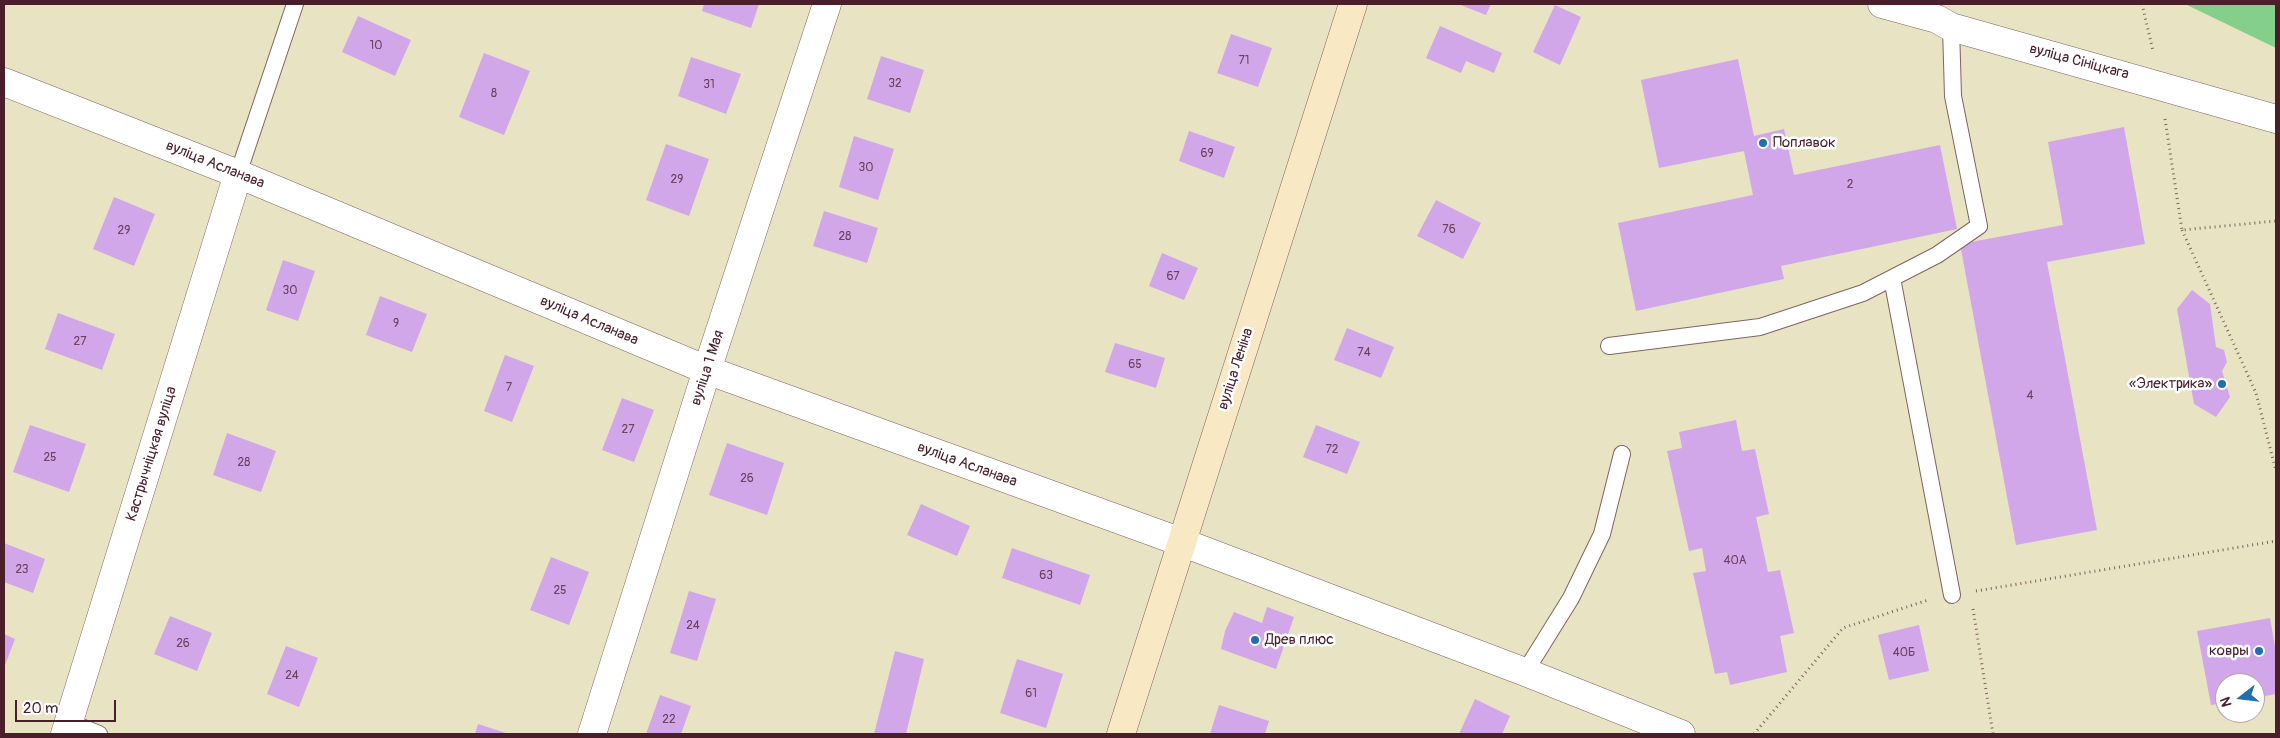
<!DOCTYPE html>
<html>
<head>
<meta charset="utf-8">
<style>
  body { margin:0 }
  #map { position:relative; width:2280px; height:738px; overflow:hidden; background:#e8e3c3; font-family:Pangolin,sans-serif }
  canvas { display:block }
  .frame { position:absolute; inset:0; border:5px solid #4a1f2b; pointer-events:none }
  .north { position:absolute; left:2215px; top:673px; width:50px; height:50px; box-sizing:border-box; background:#fff; border:1px solid #b7a5aa; border-radius:50%; rotate:254deg; font-size:14px; font-weight:700; line-height:20px; text-align:center; color:#4a1f2b }
  .north::after { content:''; display:block; margin:auto; width:18px; height:22px; background:#1f6fb2; clip-path:polygon(50% 0,100% 100%,50% 72%,0 100%) }
  .scale { position:absolute; left:15px; top:700px; width:101px; height:22px; box-sizing:border-box; border:2px solid #4a1f2b; border-top:0; padding-left:6px; font-size:15px; line-height:18px; white-space:nowrap; color:#4a1f2b; -webkit-text-stroke:4px #fff; paint-order:stroke }
</style>
</head>
<body>
<div id="map">
<canvas width="2280" height="738"></canvas>
<div class="frame"></div>
<div class="north">N</div>
<div class="scale">20 m</div>
</div>
<script>
const ctx = document.querySelector('canvas').getContext('2d');
ctx.lineJoin = 'round';
function fill(path, color) {
  ctx.fillStyle = color;
  ctx.fill(path, 'evenodd');
}
function stroke(path, color, width, dash) {
  ctx.strokeStyle = color;
  ctx.lineWidth = width;
  ctx.lineCap = dash ? 'butt' : 'round';
  ctx.setLineDash(dash || []);
  ctx.stroke(path);
}
function write(font, color, halo, rows, align = 'center') {
  ctx.font = font + ' Pangolin,sans-serif';
  ctx.lineWidth = 5;
  ctx.setLineDash([]);
  ctx.textBaseline = 'middle';
  ctx.strokeStyle = halo;
  ctx.fillStyle = color;
  for (const [text, x, y, turn = 0] of rows) {
    ctx.save();
    ctx.translate(x, y);
    ctx.rotate((+turn || 0) * Math.PI / 180);
    ctx.textAlign = isNaN(turn) ? turn : align;
    if (halo) ctx.strokeText(text, 0, 0);
    ctx.fillText(text, 0, 0);
    ctx.restore();
  }
}
fill(new Path2D(`
  M2185 4H2276V48Z`), '#85cf8c');
fill(new Path2D(`
  M704 4H759L751 28 702 11Z
  M1458 4H1491L1486 15Z
  M1555 5 1581 17 1560 65 1533 52Z
  M358 16 411 40 395 76 342 52Z
  M1440 26 1502 53 1494 73 1466 61 1461 73 1426 58Z
  M1231 34 1272 48 1258 87 1217 73Z
  M484 53 530 71 504 135 459 117Z
  M881 56 924 70 910 113 867 99Z
  M691 57 741 74 726 114 678 96Z
  M1738 59 1754 136 1784 129 1794 175 1940 145 1957 229 1781 266 1784 279 1636 311 1618 223 1753 195 1744 151 1659 168 1641 80Z
  M2124 127 2145 244 2047 262 2097 530 2016 545 1960 244 2063 225 2048 142Z
  M1189 131 1235 147 1224 178 1179 161Z
  M854 136 894 149 878 200 839 187Z
  M666 144 709 159 689 216 646 200Z
  M114 197 155 214 134 266 93 249Z
  M1436 200 1481 223 1463 259 1417 236Z
  M824 211 878 228 867 263 813 246Z
  M1162 253 1198 268 1184 300 1149 286Z
  M283 260 315 271 298 321 266 310Z
  M2192 290 2210 304 2216 347 2224 350 2227 362 2222 371 2230 397 2216 417 2194 404 2177 309Z
  M380 296 427 314 412 352 366 335Z
  M58 313 115 334 102 370 45 349Z
  M1347 328 1394 347 1381 378 1334 360Z
  M1115 343 1165 358 1156 388 1105 372Z
  M505 355 534 366 512 422 484 411Z
  M622 398 654 410 634 462 602 450Z
  M1736 420 1742 451 1755 449 1769 514 1756 517 1768 572 1780 570 1794 633 1780 636 1787 672 1730 685 1727 672 1715 674 1693 573 1706 571 1702 548 1689 551 1667 451 1682 448 1679 432Z
  M30 425 86 444 69 492 13 472Z
  M1316 425 1360 442 1347 474 1303 457Z
  M227 433 276 451 261 492 213 475Z
  M727 443 784 463 767 515 709 495Z
  M921 504 970 526 957 556 907 535Z
  M4 543 45 559 33 593 4 582Z
  M1012 548 1090 575 1080 605 1002 578Z
  M551 557 589 572 569 625 530 610Z
  M689 591 716 599 697 661 670 653Z
  M1267 607 1294 617 1276 669 1221 649 1225 631 1234 612 1262 623Z
  M170 616 212 633 197 671 154 654Z
  M2270 618 2276 652V694L2255 698V683H2225V703L2211 705 2197 631Z
  M1919 625 1929 671 1889 680 1878 635Z
  M4 634 15 639 4 668Z
  M286 646 318 658 299 707 267 694Z
  M895 651 924 659 906 734H874Z
  M1017 659 1063 674 1046 728 1000 713Z
  M660 695 691 706 681 734H646Z
  M1475 699 1510 716 1502 734H1459Z
  M1219 705 1269 721 1265 734H1210Z
  M478 724 509 734H475Z`), '#d2a7ea');
const lane = new Path2D(`
  M238 174 295 4
  M1892 278 1952 595
  M1609 346 1760 327 1863 293 1937 255 1979 226 1953 96 1951 27
  M1525 672 1571 598 1602 534 1622 454
  M69 722 99 734`);
const street = new Path2D(`
  M1882 4 1937 19 1951 27 2276 119
  M4 82 238 174 707 370 1181 542 1525 672 1681 734
  M65 734 238 174
  M592 734 707 370 827 4`);
const secondary = new Path2D(`
  M1121 734 1353 4`);
stroke(lane, '#816460', 18);
stroke(street, '#816460', 29);
stroke(secondary, '#816460', 29);
stroke(new Path2D(`
  M2142 4 2153 51
  M2165 119 2182 230 2276 221
  M2182 230 2256 393 2276 471
  M1976 591 2276 541
  M1973 609 1993 734
  M1754 734 1843 628 1928 600`), '#816460', 3, [1, 4]);
stroke(lane, '#fff', 16);
stroke(street, '#fff', 28);
stroke(secondary, '#f8e8c3', 28);
for (const [x, y, r, color] of [
  [1763,143,5,"#1f6fb2"],
  [2222,384,5,"#1f6fb2"],
  [1255,640,5,"#1f6fb2"],
  [2259,651,5,"#1f6fb2"]
]) {
  const dot = new Path2D();
  dot.arc(x, y, r, 0, 2 * Math.PI);
  ctx.fillStyle = color;
  ctx.fill(dot);
  stroke(dot, '#fff', 2);
}
write('12px', '#6c415b', null, [
  ["10",376,46],
  ["71",1244,61],
  ["32",895,84],
  ["31",709,85],
  ["8",494,94],
  ["69",1207,154],
  ["30",866,168],
  ["29",677,180],
  ["2",1850,185],
  ["76",1449,230],
  ["29",124,231],
  ["28",845,237],
  ["67",1173,277],
  ["30",290,291],
  ["9",396,324],
  ["27",80,342],
  ["74",1364,353],
  ["65",1135,365],
  ["7",509,388],
  ["4",2030,396],
  ["27",628,430],
  ["72",1332,450],
  ["25",50,458],
  ["28",244,463],
  ["26",747,479],
  ["40А",1735,561],
  ["23",22,570],
  ["63",1046,576],
  ["25",560,591],
  ["24",693,626],
  ["26",183,644],
  ["40Б",1904,653],
  ["24",292,676],
  ["61",1031,694],
  ["22",669,720]
]);
write('15px', '#4a1f2b', '#fff', [
  ["вуліца Сініцкага",2079,62,15],
  ["вуліца Асланава",215,165,22],
  ["вуліца Асланава",589,321,23],
  ["вуліца 1 Мая",708,368,-72],
  ["вуліца Леніна",1236,369,-72],
  ["Кастрычніцкая вуліца",152,454,-73],
  ["вуліца Асланава",967,465,20]
]);
write('15px', '#4a1f2b', '#fff', [
  ["Поплавок",1773,143],
  ["«Электрика»",2212,384,"right"],
  ["Древ плюс",1265,640],
  ["ковры",2249,651,"right"]
], 'left');
</script>
</body>
</html>
